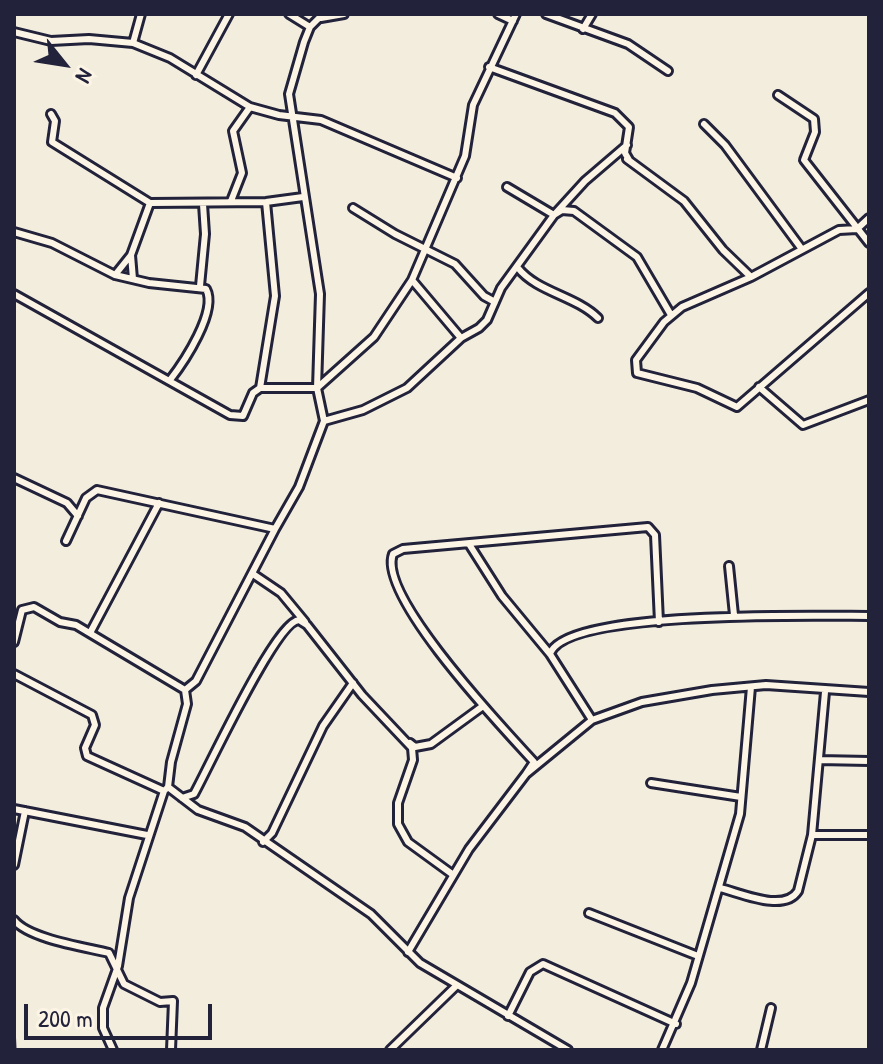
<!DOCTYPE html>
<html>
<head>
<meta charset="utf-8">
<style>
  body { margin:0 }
  #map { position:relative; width:883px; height:1064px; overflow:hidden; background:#f3edde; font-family:"Patrick Hand",sans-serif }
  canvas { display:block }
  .frame { position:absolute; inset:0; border:16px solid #22223b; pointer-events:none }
  .north { position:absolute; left:24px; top:24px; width:80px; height:80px; -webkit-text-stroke:6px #fcf5e5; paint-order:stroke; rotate:120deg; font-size:22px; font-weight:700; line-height:32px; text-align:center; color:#22223b }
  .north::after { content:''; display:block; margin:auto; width:28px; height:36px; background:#22223b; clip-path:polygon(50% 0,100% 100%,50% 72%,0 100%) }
  .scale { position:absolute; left:24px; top:1004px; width:188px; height:36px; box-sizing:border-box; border:4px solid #22223b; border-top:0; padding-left:10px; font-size:24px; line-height:28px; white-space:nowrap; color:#22223b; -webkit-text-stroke:6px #fcf5e5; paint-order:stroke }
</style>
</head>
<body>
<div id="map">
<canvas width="883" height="1064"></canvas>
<div class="frame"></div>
<div class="north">N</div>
<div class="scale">200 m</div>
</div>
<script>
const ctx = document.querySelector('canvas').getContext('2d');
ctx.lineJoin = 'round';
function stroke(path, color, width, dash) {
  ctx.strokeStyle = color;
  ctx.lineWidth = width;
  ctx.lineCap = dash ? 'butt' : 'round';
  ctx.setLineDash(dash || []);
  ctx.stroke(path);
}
stroke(new Path2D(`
  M14 1025 16 1050`), '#75727b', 2);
const minor = new Path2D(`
  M289 14 310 27
  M498 14 513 21
  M546 14 628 44 668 71
  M321 18 344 14
  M583 29 592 14
  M14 32 51 41 89 39 133 43 170 58 250 107 279 115 321 120 457 178
  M133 43 141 14
  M489 67 615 113 629 127 625 153 629 160
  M196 75 229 14
  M778 95 814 119 815 132 804 160 869 243
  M51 114 55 121 52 142 150 203 266 202 303 197
  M704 124 725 145 801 248
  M627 159 684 201 723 250 751 277
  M507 187 554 215 562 210 574 211 637 257 671 315
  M231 201 242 173 233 131 250 107
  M353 208 395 234 455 264 484 296 495 302
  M869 218 857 229 839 230 751 277 682 307 664 322 636 360 637 373 697 388 737 407 869 293
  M14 232 52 243 115 275 149 283 206 289C218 311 184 362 170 380
  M131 255 133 279
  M518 268C537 292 576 296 598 318
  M115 275 131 255 150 203
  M412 280 461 338
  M200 286 205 234 203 204
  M14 294 230 415 243 416 253 393 260 388 275 296 266 202
  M759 387 803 425 869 400
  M260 388H317L374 337 412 280 465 156 473 105 516 14
  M324 421 363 410 407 388 461 338 479 328 487 320 501 288 554 215 585 181 627 145
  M14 478 67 503 78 516
  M66 541 86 498 97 490 275 529 299 487 324 421 317 388 320 294 289 94 304 42 310 27 323 14
  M469 544 502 596 550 654 592 720
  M729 566 734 615
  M253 574 281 593 305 622
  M90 633 159 503
  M14 642 22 610 34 607 60 622 76 625 185 690 187 704 171 762 168 787
  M550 654C565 609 821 616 869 616
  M14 674 92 715 95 725 85 748 87 756 164 791 168 787 198 810 245 827 371 914 420 963 568 1050
  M185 690 196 681 275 529
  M410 743 415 747 431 744 483 706
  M819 760 869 761
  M526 774 534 762C504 729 377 596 393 554L403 549 648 527 655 535 659 622
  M651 783 741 797
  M182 798 194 794C209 767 276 621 299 620L307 625 362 695 412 748 413 760 398 803V824L408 842 452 874
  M14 809 147 835
  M812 835H869
  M263 842 272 833 323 726 353 683
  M14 865 25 811
  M720 888C741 893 784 913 798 891L812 835 825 692
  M589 913 698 956
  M14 920C29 939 85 947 109 953L124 984 160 1002 173 1001 171 1050
  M408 952 469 849 526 774 592 720 642 702 712 690 766 685 869 692
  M508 1016 530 972 543 964 676 1024
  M113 1050 103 1028V1008L118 966 129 898 164 791
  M390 1050 456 986
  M662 1050 691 983 740 814 751 687
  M761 1050 771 1008`);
stroke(minor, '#22223b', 12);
stroke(minor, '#fcf5e5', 6);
</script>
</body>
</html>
